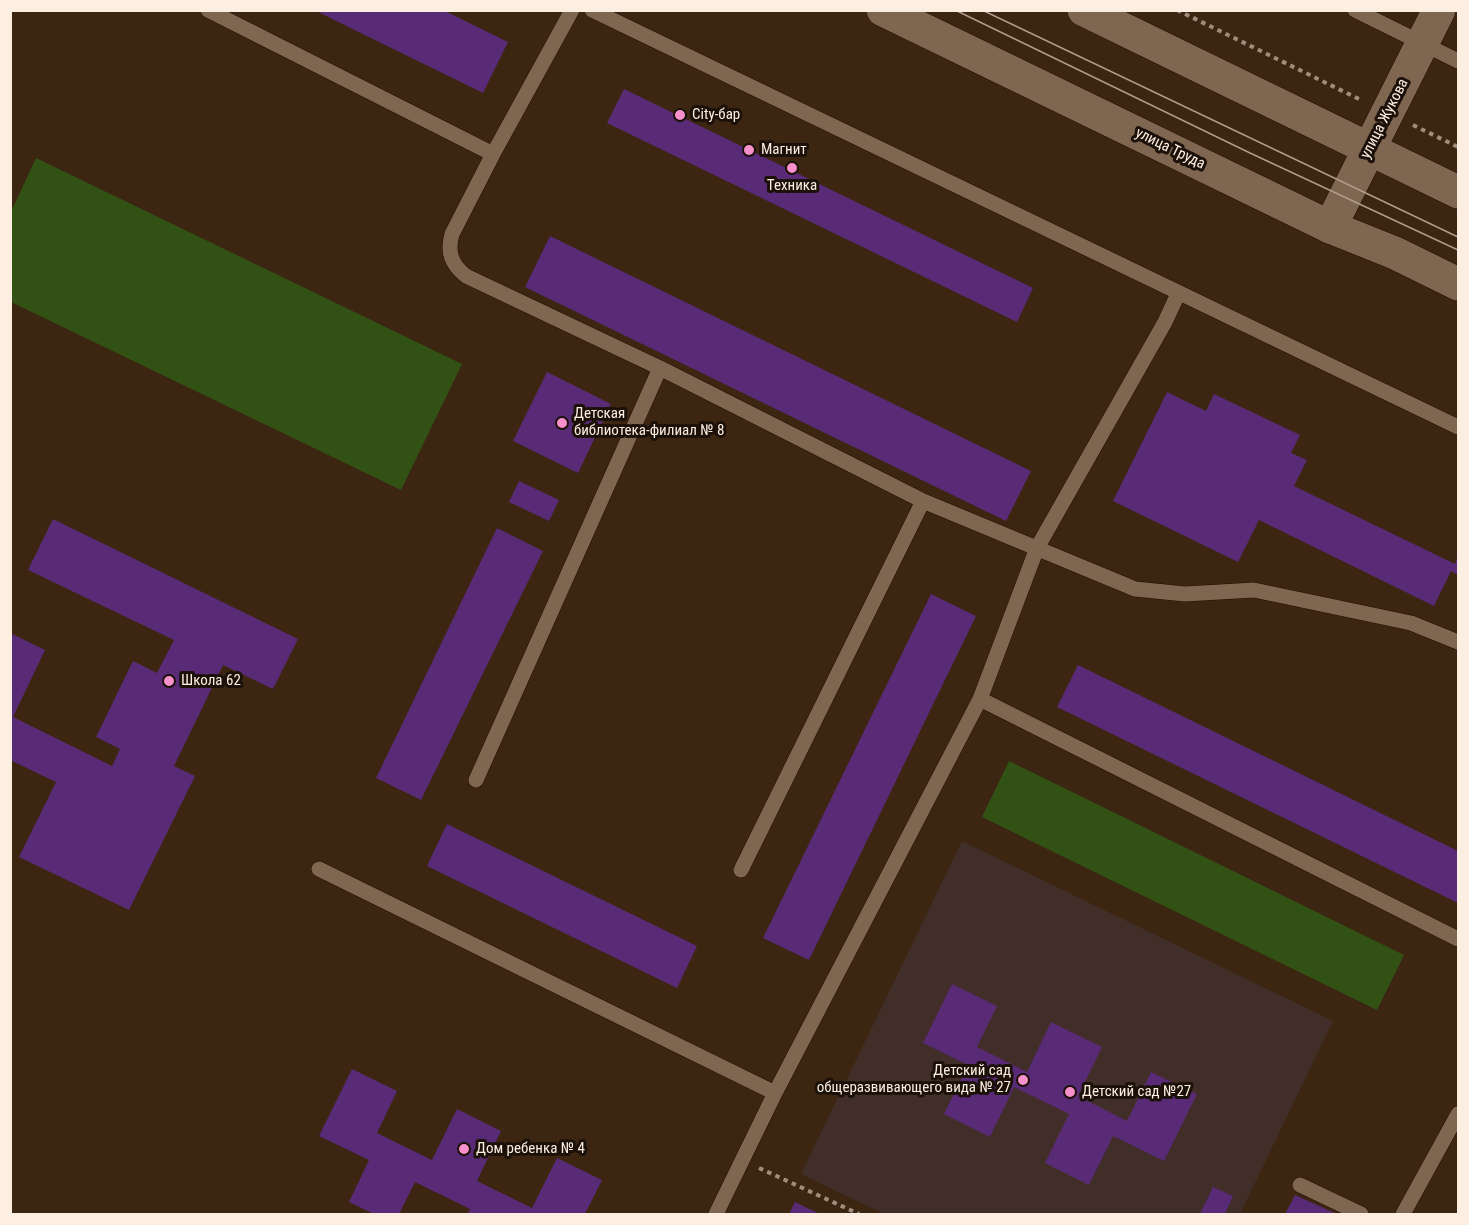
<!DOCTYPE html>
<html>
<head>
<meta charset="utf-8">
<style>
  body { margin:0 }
  #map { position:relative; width:1469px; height:1225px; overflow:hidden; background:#3c2612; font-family:"Roboto Condensed",sans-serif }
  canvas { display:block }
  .frame { position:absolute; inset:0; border:12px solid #fdeee2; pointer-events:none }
</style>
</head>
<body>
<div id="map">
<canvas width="1469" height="1225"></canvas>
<div class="frame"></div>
</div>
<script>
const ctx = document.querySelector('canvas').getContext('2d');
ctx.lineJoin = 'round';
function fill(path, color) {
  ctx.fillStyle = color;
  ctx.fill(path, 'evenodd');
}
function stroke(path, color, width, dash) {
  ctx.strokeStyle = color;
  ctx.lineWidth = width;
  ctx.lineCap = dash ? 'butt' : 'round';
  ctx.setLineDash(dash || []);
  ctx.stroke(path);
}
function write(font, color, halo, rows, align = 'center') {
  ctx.font = font + ' "Roboto Condensed",sans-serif';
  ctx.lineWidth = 6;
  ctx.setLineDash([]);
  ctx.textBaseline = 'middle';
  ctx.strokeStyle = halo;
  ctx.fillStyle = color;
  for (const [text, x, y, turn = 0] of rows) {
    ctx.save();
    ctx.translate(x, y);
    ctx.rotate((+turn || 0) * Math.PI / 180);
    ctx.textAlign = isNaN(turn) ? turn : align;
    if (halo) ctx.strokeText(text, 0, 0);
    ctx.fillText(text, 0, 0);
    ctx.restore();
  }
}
fill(new Path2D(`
  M962 841 1333 1021 1240 1214H884L801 1174Z`), '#412e28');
fill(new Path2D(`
  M36 158 462 364 401 490 11 302V212Z
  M1009 761 1404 955 1377 1010 982 817Z`), '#325215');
fill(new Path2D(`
  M314 10H443L508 42 483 93Z
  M624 89 1033 288 1017 322 607 123Z
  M550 236 1031 471 1006 521 525 287Z
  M547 372 611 404 578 473 513 441Z
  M1167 392 1206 411 1214 394 1300 435 1291 453 1307 460 1294 486 1455 564 1458 556V575L1451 571 1434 606 1259 520 1238 562 1113 501Z
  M519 481 559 500 549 521 509 502Z
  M53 519 298 639 273 689 223 665 174 766 195 776 129 910 19 857 56 782 10 760V633L45 650 13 717 112 766 120 749 96 737 133 661 157 673 174 640 28 570Z
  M497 528 543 551 421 800 376 778Z
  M931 594 976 616 809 960 763 938Z
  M1078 665 1458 851V903L1057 707Z
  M447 824 697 946 677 988 427 866Z
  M952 984 997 1006 977 1047 1027 1072 1051 1022 1102 1047 1078 1096 1127 1121 1151 1072 1197 1094 1164 1161 1113 1136 1089 1185 1045 1163 1069 1114 1014 1087 990 1137 944 1114 968 1065 923 1043Z
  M352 1069 397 1091 377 1133 432 1160 457 1109 501 1131 477 1181 532 1208 557 1158 602 1180 585 1214H467L470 1209 415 1182 399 1214H374L349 1202 369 1160 319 1136Z
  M1213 1187 1233 1196 1225 1214H1200Z
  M1295 1195 1337 1214H1285Z
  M795 1202 820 1214H789Z`), '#592a76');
const service = new Path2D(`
  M208 10 493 154 572 10
  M592 10 1458 427
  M1355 10 1458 61
  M493 154 452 234C447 252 451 264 466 276L660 368 923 501 1135 589 1185 594 1254 590 1411 623 1458 642
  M980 699 1458 939
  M476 780 660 368
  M319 869 775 1093
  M741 870 923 501
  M1300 1185 1361 1214
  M716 1214 775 1093 980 699 1037 548 1165 322 1178 294
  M1403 1214 1458 1114`);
const tertiary = new Path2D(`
  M1330 227 1439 10`);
const secondary = new Path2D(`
  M883 10 1330 227 1395 253 1458 284
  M1084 10 1458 192`);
stroke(service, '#220e00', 16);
stroke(tertiary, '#220e00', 34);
stroke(secondary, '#220e00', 34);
stroke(new Path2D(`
  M1177 10 1363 101
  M1413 125 1458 147
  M759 1168 859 1214`), '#a08d7e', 4, [4.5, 4.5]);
stroke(service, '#7f6651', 15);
stroke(tertiary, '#7f6651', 33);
stroke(secondary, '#7f6651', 33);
stroke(new Path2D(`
  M955 10 1250 153 1458 250
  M982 10 1458 237`), '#ae9c8d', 1.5);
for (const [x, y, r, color] of [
  [680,115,6,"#f890cc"],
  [749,150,6,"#f890cc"],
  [792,168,6,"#f890cc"],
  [562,423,6,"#f890cc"],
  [169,681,6,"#f890cc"],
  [1023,1080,6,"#f890cc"],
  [1070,1092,6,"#f890cc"],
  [464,1149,6,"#f890cc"]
]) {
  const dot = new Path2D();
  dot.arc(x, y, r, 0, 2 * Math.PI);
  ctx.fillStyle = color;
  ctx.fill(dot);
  stroke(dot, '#1b1109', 2);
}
write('15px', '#fdeee2', '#1b1109', [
  ["City-бар",692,115],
  ["Магнит",761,150],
  ["Техника",792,186,"center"],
  ["Детская",574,414],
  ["библиотека-филиал № 8",574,431],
  ["Школа 62",181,681],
  ["Детский сад",1011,1071,"right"],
  ["общеразвивающего вида № 27",1011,1088,"right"],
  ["Детский сад №27",1082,1092],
  ["Дом ребенка № 4",476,1149]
], 'left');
write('15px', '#fdeee2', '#1b1109', [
  ["улица Жукова",1385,119,-63],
  ["улица Труда",1170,149,26]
]);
</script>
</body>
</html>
